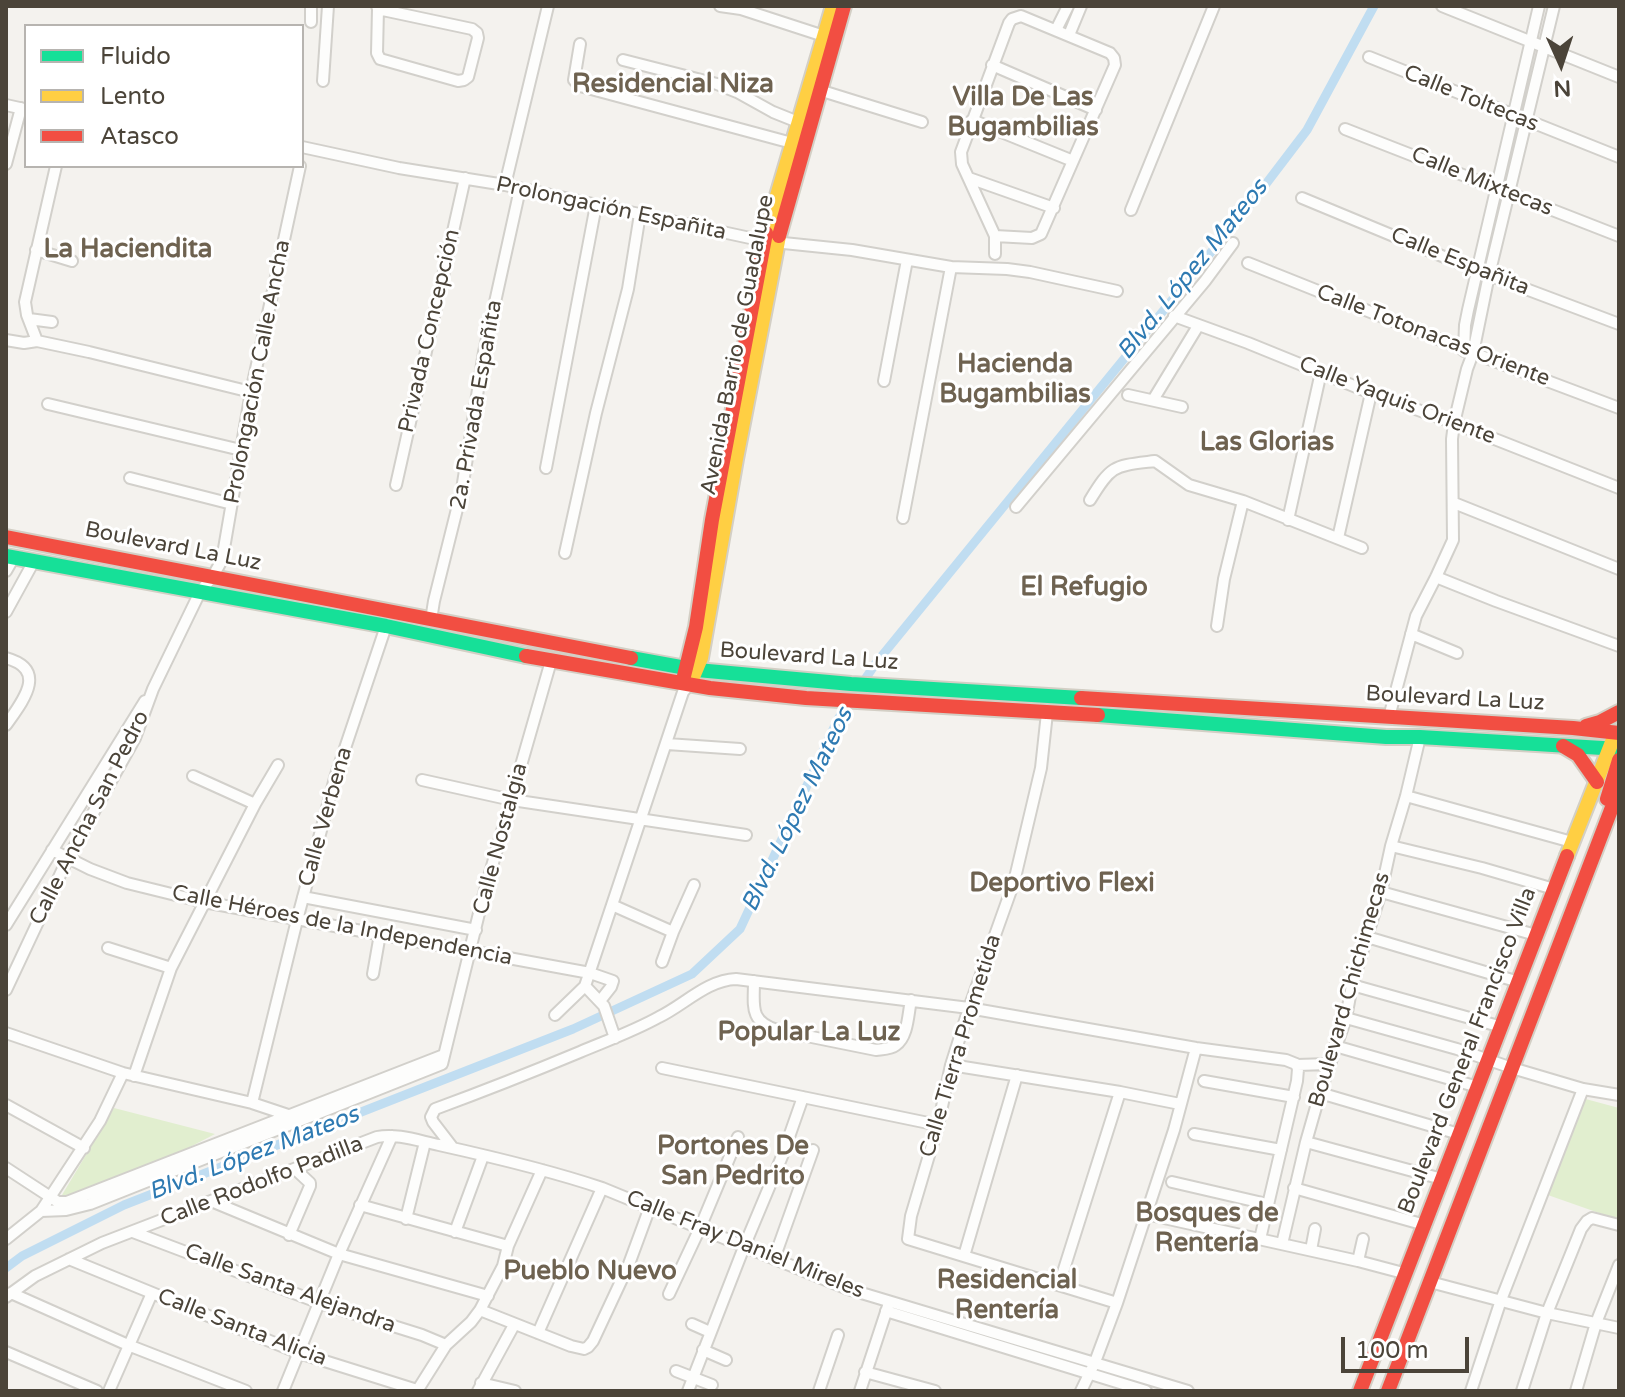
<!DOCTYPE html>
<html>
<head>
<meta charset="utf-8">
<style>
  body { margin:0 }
  #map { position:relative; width:1625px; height:1397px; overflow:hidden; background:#f4f2ee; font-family:"Varela Round",sans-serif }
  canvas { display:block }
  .frame { position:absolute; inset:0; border:8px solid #4b4439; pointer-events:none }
  .legend { position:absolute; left:24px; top:24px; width:280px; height:144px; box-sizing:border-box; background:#fff; border:2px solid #b7b4b0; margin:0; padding:10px 14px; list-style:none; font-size:24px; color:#4b4439 }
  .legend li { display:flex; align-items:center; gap:16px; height:40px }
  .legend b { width:40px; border:2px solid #b7b4b0 }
  .north { position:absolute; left:1521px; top:24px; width:80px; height:80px; -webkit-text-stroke:6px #fff; paint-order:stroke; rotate:177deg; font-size:22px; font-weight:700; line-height:32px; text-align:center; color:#4b4439 }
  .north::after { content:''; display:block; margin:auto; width:28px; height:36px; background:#4b4439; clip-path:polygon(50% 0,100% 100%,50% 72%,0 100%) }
  .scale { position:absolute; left:1341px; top:1337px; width:128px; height:36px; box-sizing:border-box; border:4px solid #4b4439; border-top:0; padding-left:10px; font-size:24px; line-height:28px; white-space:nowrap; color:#4b4439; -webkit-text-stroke:6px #fff; paint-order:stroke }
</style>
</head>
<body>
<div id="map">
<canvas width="1625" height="1397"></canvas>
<div class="frame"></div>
<ul class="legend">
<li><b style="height:10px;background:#16e098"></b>Fluido</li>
<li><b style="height:10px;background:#ffcf43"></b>Lento</li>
<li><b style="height:10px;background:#f24e42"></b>Atasco</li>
</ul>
<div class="north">N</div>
<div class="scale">100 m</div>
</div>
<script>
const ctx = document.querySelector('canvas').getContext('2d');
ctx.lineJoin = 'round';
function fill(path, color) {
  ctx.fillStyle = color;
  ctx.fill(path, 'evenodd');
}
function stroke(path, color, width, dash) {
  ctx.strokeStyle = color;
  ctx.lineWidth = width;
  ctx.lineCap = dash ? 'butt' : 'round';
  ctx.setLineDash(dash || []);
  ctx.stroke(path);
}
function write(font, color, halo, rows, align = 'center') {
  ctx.font = font + ' "Varela Round",sans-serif';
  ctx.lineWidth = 6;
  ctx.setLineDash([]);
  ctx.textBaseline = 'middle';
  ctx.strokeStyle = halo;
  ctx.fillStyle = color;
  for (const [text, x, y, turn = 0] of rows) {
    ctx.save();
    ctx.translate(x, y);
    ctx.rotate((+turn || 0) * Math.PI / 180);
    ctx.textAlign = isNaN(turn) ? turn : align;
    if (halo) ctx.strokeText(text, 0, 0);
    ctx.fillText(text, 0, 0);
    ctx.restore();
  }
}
fill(new Path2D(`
  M1582 1098 1619 1108V1220L1545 1194Z
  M114 1108 215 1134 144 1171 59 1200Z`), '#e1eecf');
stroke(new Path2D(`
  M6 1268 22 1256 124 1205 573 1029 692 974 740 929 838 719 876 663 1256 197 1307 130 1374 6`), '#c0ddf1', 9);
const street = new Path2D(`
  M377 6 378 9 377 53 380 59 458 81 464 80 468 77 478 38 477 33 472 29 378 9
  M720 6 741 9 824 36
  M1442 6 1619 77
  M311 22V6
  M1056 30 1068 6
  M1069 35 1081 6
  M580 44 574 80 580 86 792 143
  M1369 57 1619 157
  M623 60 717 84 737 92 773 112 798 122
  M992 65 1096 110
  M323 81 328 6
  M819 90 922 122
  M6 105 24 109
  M972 120 1073 161
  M1345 129 1619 236
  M302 147 399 168 505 185 764 241 852 250 951 267 1007 269 1030 272 1117 291
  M6 164 21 108
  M969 178 1054 208
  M505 185 548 6
  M1302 198 1478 271 1619 324
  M1131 210 1214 6
  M36 250 72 261
  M995 254V236L962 164 961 152 1009 23 1012 19 1021 16 1110 53 1114 58 1115 65 1041 234 1032 238 995 236
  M1248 263 1473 353 1619 408
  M1174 316 1248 343 1371 393 1454 423 1619 488
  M29 319 52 322
  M6 340 24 343 37 341 89 352 251 392
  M37 341 27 315 25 302 56 166
  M1464 351 1465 325 1468 310 1539 6
  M884 381 907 260
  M1128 395 1182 407
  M1153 400 1198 326
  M48 404 241 450
  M546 468 596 205
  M130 478 232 504
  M396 485 465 178
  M1090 500C1112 464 1114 466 1155 461L1189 485 1243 501 1362 548
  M1454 503 1619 569
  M1016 507 1205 281 1233 243
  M903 518 951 267
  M1288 520 1321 372
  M1338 538 1371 393
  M565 553 596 413 628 289 640 214
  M6 571 14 557
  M1436 577 1496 601 1619 646
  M6 612 34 561
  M431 620 434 601 462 489 484 352 520 189
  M1217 626 1224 579 1243 501
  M1411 634 1457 653
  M6 658C49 670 22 702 6 725
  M1047 713 1041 768 1014 882 969 1008 951 1065 938 1125 911 1216 908 1239 1117 1303
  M1389 717 1416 616 1436 577 1453 540 1452 439 1454 423 1467 369 1473 353 1489 275 1554 6
  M667 744 740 749
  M193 776 255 804
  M422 780 512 800 746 835
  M1406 796 1572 842
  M1391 846 1482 868 1554 889
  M52 850 90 869 127 883 204 902 590 973 613 981 611 987 600 1001
  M1381 892 1536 935
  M303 897 476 930
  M612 905 673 932
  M6 925 145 701
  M1367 937 1519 982
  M108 948 171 968
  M662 962 673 932 694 885
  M373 974 380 934
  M754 981C754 1006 749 1021 777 1030L876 1050C883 1049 891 1049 896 1045 908 1037 908 1014 911 1000
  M1352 985 1502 1027
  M585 986 604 1006 615 1038
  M6 990 68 858 135 738 153 689 200 592 213 576 222 560 251 392 300 166
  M555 1015 585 986 683 692 689 685
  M1346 1018 1457 1049 1512 1068 1583 1089 1619 1095
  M6 1033 123 1073 252 1103 288 1115
  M1335 1046 1478 1087
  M951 1065 1120 1092 1180 1104
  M1297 1065 1329 1064
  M662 1068 938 1125
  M134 1076 171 968 255 804 278 765
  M1204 1081 1294 1097
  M1320 1093 1459 1134
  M252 1103 297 920 335 778 386 626
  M6 1105 84 1148
  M1194 1134 1281 1150
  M1306 1142 1442 1179
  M453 1148 433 1122 431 1117 435 1109C484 1091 532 1072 580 1052 606 1041 634 1031 659 1017 684 1005 707 980 736 979L969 1008 1196 1048 1286 1060 1296 1064 1298 1069 1297 1081 1260 1239
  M6 1168 58 1202H67L444 1055
  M1172 1182 1267 1204
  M1294 1188 1425 1225
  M211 1201 339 1254 488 1296
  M360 1205 508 1246
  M41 1211 66 1210 90 1204 442 1064 482 901 551 661
  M1146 1214 1358 1261 1407 1274
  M406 1219 425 1142
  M133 1232 320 1303 422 1335 446 1345
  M455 1232 483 1156
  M289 1235 310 1186V1183L295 1169
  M6 1239 41 1211 100 1121 123 1073
  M1282 1244 1306 1142 1320 1093 1346 1018 1352 985 1381 892 1391 846 1406 796 1420 737
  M1311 1250 1315 1229
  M964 1256 1017 1075
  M69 1259 299 1353 417 1390
  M774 1259 813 1150
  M1358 1261 1363 1239
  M1430 1282 1547 1313 1619 1328
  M1059 1285 1120 1092
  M11 1293 128 1345 246 1391
  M669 1294 700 1228 738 1137
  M6 1297 35 1276 102 1243 377 1137C397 1133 419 1141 439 1145 493 1157 549 1170 602 1188L848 1289 1188 1391
  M480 1310 571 1346 584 1349 588 1347 593 1341 629 1264 650 1207
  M886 1311 1146 1391
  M692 1324 710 1332
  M538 1333 602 1188
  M703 1350 726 1360
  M6 1352 97 1391
  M676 1371 712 1385
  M865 1372 935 1391
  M481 1383 515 1391
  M109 1391 152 1293
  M283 1391 339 1254 392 1136
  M417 1391 446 1345 471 1322 480 1310 503 1266 508 1246 542 1170
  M478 1391 514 1325
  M688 1391 744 1247 783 1154 803 1097
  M819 1391 838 1335
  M860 1391 888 1306
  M1081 1391 1095 1362 1117 1303 1174 1130 1196 1048
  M1471 1391 1501 1300 1583 1089
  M1522 1391 1547 1313 1581 1229 1587 1221 1592 1218 1619 1225
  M1576 1391 1596 1323 1619 1265`);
const fast = new Path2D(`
  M6 556 386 626 526 656
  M631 658 697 670 851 684 1081 698
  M1098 715 1386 737H1420L1619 749`);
const slow = new Path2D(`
  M766 233 833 6
  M693 677 701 658 736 459 779 236
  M1567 856 1612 742`);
const jam = new Path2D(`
  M779 236 844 6
  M6 537 631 658
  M526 656 710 688 806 698 1098 715
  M684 676 696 627 712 520 766 233
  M1081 698 1573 728 1619 733
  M1586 726 1600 722 1619 712
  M1563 746 1578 755 1597 782
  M1607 799 1619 760
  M1360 1391 1567 856
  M1388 1391 1619 789`);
stroke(street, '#d2d0cb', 14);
stroke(fast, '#d3cfc5', 18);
stroke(slow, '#d3cfc5', 18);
stroke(jam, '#d3cfc5', 18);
stroke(street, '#fdfdfc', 10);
stroke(fast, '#16e098', 14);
stroke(slow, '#ffcf43', 14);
stroke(jam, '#f24e42', 14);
write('22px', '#4b4439', '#fff', [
  ["Calle Toltecas",1471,99,22],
  ["Calle Mixtecas",1482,182,22],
  ["Prolongación Españita",611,209,12],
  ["Calle Españita",1460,262,22],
  ["Privada Concepción",430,331,-77],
  ["Calle Totonacas Oriente",1433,336,21],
  ["Avenida Barrio de Guadalupe",738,345,-79],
  ["Prolongación Calle Ancha",258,372,-79],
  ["Calle Yaquis Oriente",1397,401,21],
  ["2a. Privada Españita",477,405,-80],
  ["Boulevard La Luz",173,547,11],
  ["Boulevard La Luz",809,657,4],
  ["Boulevard La Luz",1455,699,3],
  ["Calle Verbena",326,817,-74],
  ["Calle Ancha San Pedro",90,818,-63],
  ["Calle Nostalgia",501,839,-75],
  ["Calle Héroes de la Independencia",342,926,11],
  ["Boulevard Chichimecas",1350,990,-74],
  ["Calle Tierra Prometida",961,1046,-73],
  ["Boulevard General Francisco Villa",1468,1051,-69],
  ["Calle Rodolfo Padilla",262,1182,-21],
  ["Calle Fray Daniel Mireles",745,1245,22],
  ["Calle Santa Alejandra",290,1289,20],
  ["Calle Santa Alicia",242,1328,21]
]);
write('italic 24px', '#2e7ab2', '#fff', [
  ["Blvd. López Mateos",1193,270,-51],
  ["Blvd. López Mateos",798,810,-64],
  ["Blvd. López Mateos",254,1154,-21]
]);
write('bold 26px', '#6e6250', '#fff', [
  ["Residencial Niza",673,85],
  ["Villa De Las",1023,98],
  ["Bugambilias",1023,128],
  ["La Haciendita",128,250],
  ["Hacienda",1015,365],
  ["Bugambilias",1015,395],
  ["Las Glorias",1267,443],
  ["El Refugio",1084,588],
  ["Deportivo Flexi",1062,884],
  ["Popular La Luz",809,1033],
  ["Portones De",733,1147],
  ["San Pedrito",733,1177],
  ["Bosques de",1207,1214],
  ["Rentería",1207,1244],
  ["Pueblo Nuevo",590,1272],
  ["Residencial",1007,1281],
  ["Rentería",1007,1311]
]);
</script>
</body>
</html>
